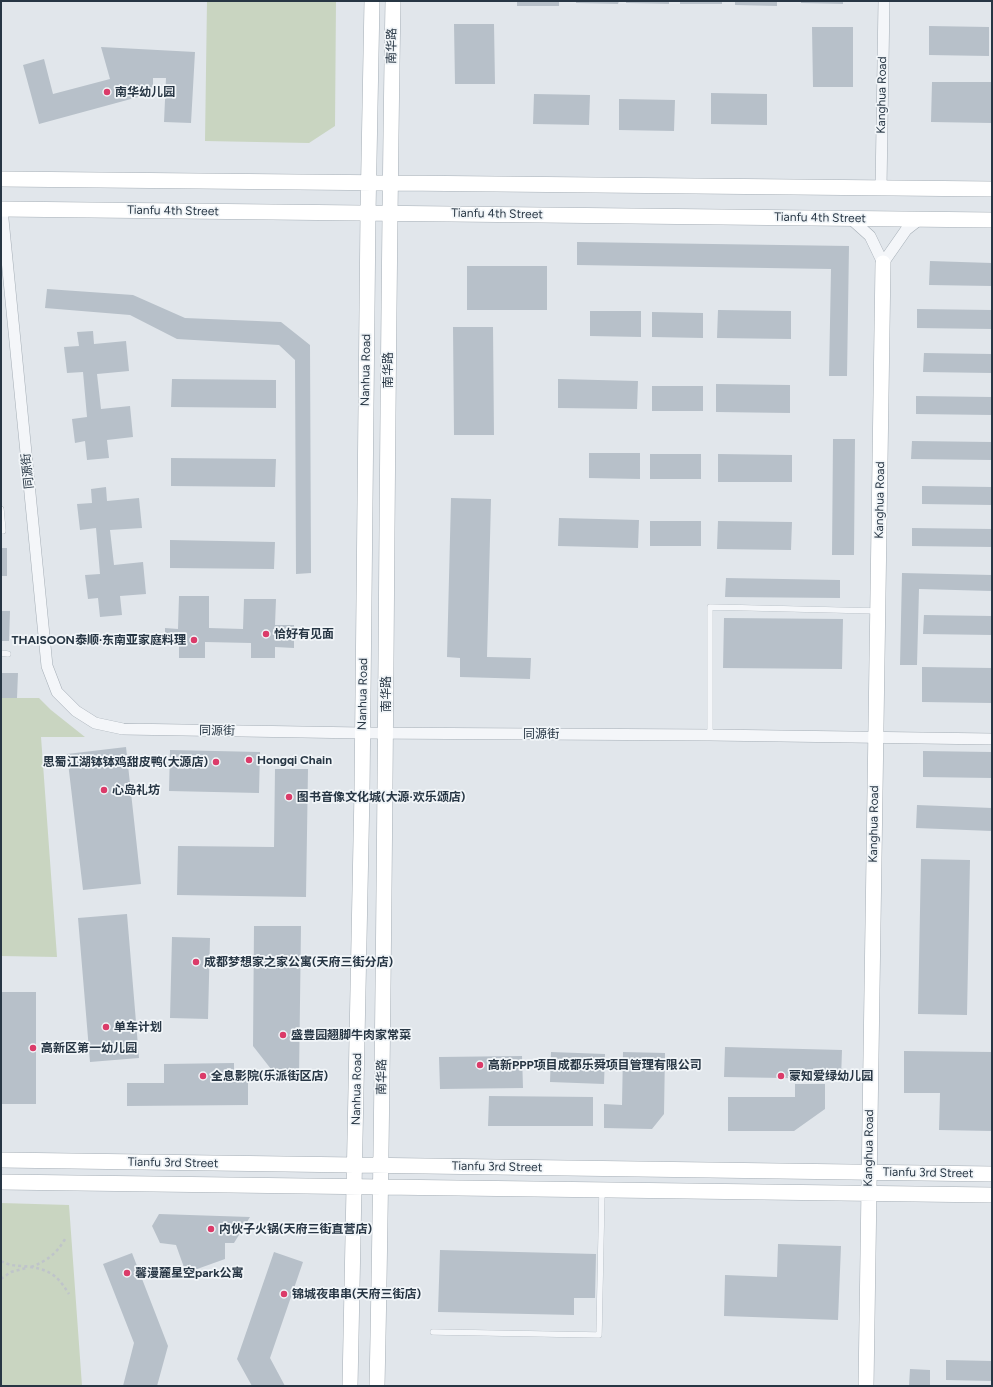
<!DOCTYPE html>
<html>
<head>
<meta charset="utf-8">
<style>
  body { margin:0 }
  #map { position:relative; width:993px; height:1387px; overflow:hidden; background:#e1e6eb; font-family:Figtree,sans-serif }
  canvas { display:block }
  .frame { position:absolute; inset:0; border:2px solid #273644; pointer-events:none }
</style>
</head>
<body>
<div id="map">
<canvas width="993" height="1387"></canvas>
<div class="frame"></div>
</div>
<script>
const ctx = document.querySelector('canvas').getContext('2d');
ctx.lineJoin = 'round';
function fill(path, color) {
  ctx.fillStyle = color;
  ctx.fill(path, 'evenodd');
}
function stroke(path, color, width, dash) {
  ctx.strokeStyle = color;
  ctx.lineWidth = width;
  ctx.lineCap = dash ? 'butt' : 'round';
  ctx.setLineDash(dash || []);
  ctx.stroke(path);
}
function write(font, color, halo, rows, align = 'center') {
  ctx.font = font + ' Figtree,"Noto Sans SC",sans-serif';
  ctx.lineWidth = 3.5;
  ctx.setLineDash([]);
  ctx.textBaseline = 'middle';
  ctx.strokeStyle = halo;
  ctx.fillStyle = color;
  for (const [text, x, y, turn = 0] of rows) {
    ctx.save();
    ctx.translate(x, y);
    ctx.rotate((+turn || 0) * Math.PI / 180);
    ctx.textAlign = isNaN(turn) ? turn : align;
    if (halo) ctx.strokeText(text, 0, 0);
    ctx.fillText(text, 0, 0);
    ctx.restore();
  }
}
fill(new Path2D(`
  M207 1H336L335 126 309 143 205 141Z
  M1 698H39L51 710 85 737H41L57 957 1 956Z
  M1 1203 69 1205 82 1386H1Z`), '#c9d5c1');
fill(new Path2D(`
  M517 1H559V6H517Z
  M576 1H619L618 4 576 3Z
  M626 1H669V4L626 3Z
  M680 1H722V4H680Z
  M735 1H777V6L735 5Z
  M801 1H843V4L801 3Z
  M454 24H494L495 84H455Z
  M929 26 989 27V56L929 55Z
  M812 27H853V87H813Z
  M101 47 195 52 191 123 164 122 166 78H153V93L39 124 23 65 44 59 53 94 110 79Z
  M932 82H992V123L931 122Z
  M711 93 767 94V125L711 124Z
  M534 94 590 95 589 125 533 124Z
  M619 99 675 100 674 131 619 130Z
  M577 242 849 246 847 376H829L831 269 577 265Z
  M930 261 992 263V286L929 285Z
  M467 266H547V310H467Z
  M47 289 133 295 185 318 281 322 310 345 311 573 296 574 295 360 279 345 177 339 130 315 45 308Z
  M917 309 992 310V329L917 328Z
  M718 310 791 311V339L717 338Z
  M590 311H641V337L590 336Z
  M652 312 703 313V338L652 337Z
  M453 327H493L494 435H454Z
  M93 331 94 344 126 341 129 371 97 374 101 409 130 406 133 437 107 440 109 458 87 460 85 441 75 443 72 419 87 417 83 372 67 373 64 347 79 346 77 332Z
  M924 353 992 354V373L923 372Z
  M172 379 276 380V408L171 407Z
  M558 379 638 381 637 409 558 408Z
  M716 384 790 385V413L716 412Z
  M652 386H703V411H652Z
  M916 396 992 397V415L916 414Z
  M833 439H855L854 555H832Z
  M912 441 992 442V460L911 459Z
  M589 453H640V479L589 478Z
  M650 454H701V479H650Z
  M718 454 792 455V482H718Z
  M171 458 276 459 275 487 171 486Z
  M922 486 992 487V505L922 504Z
  M106 487 107 501 139 498 142 528 110 530 114 565 143 562 146 594 120 596 122 615 100 617 98 598 88 599 85 575 100 574 96 528 80 530 77 504 92 503 91 489Z
  M451 498 491 499 487 657 531 658 530 679 460 677V658L447 657Z
  M559 518 639 520 638 548 558 546Z
  M650 521H701V546H650Z
  M718 521 792 522 791 550 717 549Z
  M912 528 992 529V547L912 546Z
  M170 540 275 542 274 569 170 568Z
  M1 548H7V576H1Z
  M902 573 992 575V591L919 589 917 665H900Z
  M726 578 840 580V598L725 597Z
  M179 596H209V628L243 629 244 599H276L275 625H294V648L275 647V658H251V643L205 642V658H179V644H165V628L178 629Z
  M1 611H10L9 641H1Z
  M924 615 992 616V635L923 634Z
  M724 618 843 619 842 669 723 668Z
  M922 667 992 668V703L922 702Z
  M1 673H18L17 698H1Z
  M126 747 141 884 83 890 67 754Z
  M170 750 260 752 259 793 169 791Z
  M923 751 992 752V778L923 777Z
  M275 769H308L306 897 177 895 178 846 274 847Z
  M917 805 992 808V831L916 828Z
  M921 859 970 860 967 1015 918 1014Z
  M127 914 139 1058 90 1062 78 918Z
  M254 926H301L299 1078H278L253 1046Z
  M172 937 210 938 208 1019 170 1018Z
  M1 992H36V1104H1Z
  M725 1047 842 1050 841 1079 724 1077Z
  M904 1051 992 1052V1131L939 1130 940 1093H904Z
  M551 1052 605 1054 604 1084 550 1082Z
  M623 1052 665 1053 664 1114 652 1129 604 1128V1104L622 1105Z
  M522 1056 523 1088 440 1089 439 1057Z
  M234 1063V1082L248 1081V1105L127 1106V1083H164V1064Z
  M795 1084H825V1109L794 1131H728V1097H795Z
  M489 1096 593 1097V1126H488Z
  M159 1214 250 1217 234 1243H225V1259L186 1273 176 1245 160 1243 152 1226Z
  M778 1244 841 1246 838 1320 724 1316 725 1275 777 1277Z
  M440 1250 596 1254 595 1298H574V1315L438 1312Z
  M274 1252 303 1262 270 1358 285 1386H252L237 1359Z
  M132 1253 168 1346 157 1386H123L134 1343 103 1264Z
  M946 1360 992 1361V1381L946 1380Z
  M910 1369 930 1370V1386H909Z`), '#b7c0c9');
const lane = new Path2D(`
  M1 509 3 531H1
  M1 653 8 654
  M710 735V607L878 611
  M433 1332 599 1335 602 1190`);
const street = new Path2D(`
  M881 188 884 1
  M2 209 47 666 57 692 76 711 95 723 123 729 362 733 710 735 992 739
  M850 218 870 236 883 263 906 230 920 219`);
const secondary = new Path2D(`
  M1 179 992 189
  M1 209 992 220
  M1 1160 992 1174
  M1 1182 992 1195
  M350 1386 362 791 368 213 372 1
  M377 1386C387 924 385 463 393 1
  M866 1386 883 263`);
stroke(lane, '#a5aeb6', 6);
stroke(street, '#a5aeb6', 12);
stroke(secondary, '#a5aeb6', 16);
stroke(new Path2D(`
  M1 1261C8 1265 15 1266 23 1266 48 1269 56 1273 69 1294
  M31 1267C47 1261 57 1253 65 1239
  M1 1279 11 1272 26 1268`), '#bfc4ca', 2.5, [3, 3]);
stroke(lane, '#f4f6f9', 5.5);
stroke(street, '#f4f6f9', 11);
stroke(secondary, '#fff', 15);
for (const [x, y, r, color] of [
  [107,92,4,"#db3b69"],
  [266,634,4,"#db3b69"],
  [194,640,4,"#db3b69"],
  [249,760,4,"#db3b69"],
  [216,762,4,"#db3b69"],
  [104,790,4,"#db3b69"],
  [289,797,4,"#db3b69"],
  [196,962,4,"#db3b69"],
  [106,1027,4,"#db3b69"],
  [283,1035,4,"#db3b69"],
  [33,1048,4,"#db3b69"],
  [480,1065,4,"#db3b69"],
  [203,1076,4,"#db3b69"],
  [781,1076,4,"#db3b69"],
  [211,1229,4,"#db3b69"],
  [127,1273,4,"#db3b69"],
  [284,1294,4,"#db3b69"]
]) {
  const dot = new Path2D();
  dot.arc(x, y, r, 0, 2 * Math.PI);
  ctx.fillStyle = color;
  ctx.fill(dot);
  stroke(dot, '#f1f5f8', 1.5);
}
write('12px', '#273644', '#f1f5f8', [
  ["南华路",392,46,-89],
  ["Kanghua Road",882,95,-89],
  ["Tianfu 4th Street",173,211,1],
  ["Tianfu 4th Street",497,214,1],
  ["Tianfu 4th Street",820,218,1],
  ["Nanhua Road",366,370,-89],
  ["南华路",388,370,-90],
  ["同源街",28,471,-96],
  ["Kanghua Road",880,500,-89],
  ["Nanhua Road",363,694,-89],
  ["南华路",386,694,-90],
  ["同源街",217,731,1],
  ["同源街",541,734],
  ["Kanghua Road",874,824,-89],
  ["南华路",382,1077,-89],
  ["Nanhua Road",357,1089,-89],
  ["Kanghua Road",869,1148,-89],
  ["Tianfu 3rd Street",173,1163,1],
  ["Tianfu 3rd Street",497,1167,1],
  ["Tianfu 3rd Street",928,1173,1]
]);
write('bold 12px', '#273644', '#f1f5f8', [
  ["南华幼儿园",115,92],
  ["恰好有见面",274,634],
  ["THAISOON泰顺·东南亚家庭料理",186,640,"right"],
  ["Hongqi Chain",257,760],
  ["思蜀江湖钵钵鸡甜皮鸭(大源店)",208,762,"right"],
  ["心岛礼坊",112,790],
  ["图书音像文化城(大源·欢乐颂店)",297,797],
  ["成都梦想家之家公寓(天府三街分店)",204,962],
  ["单车计划",114,1027],
  ["盛豊园翘脚牛肉家常菜",291,1035],
  ["高新区第一幼儿园",41,1048],
  ["高新PPP项目成都乐舜项目管理有限公司",488,1065],
  ["全息影院(乐派街区店)",211,1076],
  ["蒙知爱绿幼儿园",789,1076],
  ["内伙子火锅(天府三街直营店)",219,1229],
  ["馨漫麓星空park公寓",135,1273],
  ["锦城夜串串(天府三街店)",292,1294]
], 'left');
</script>
</body>
</html>
